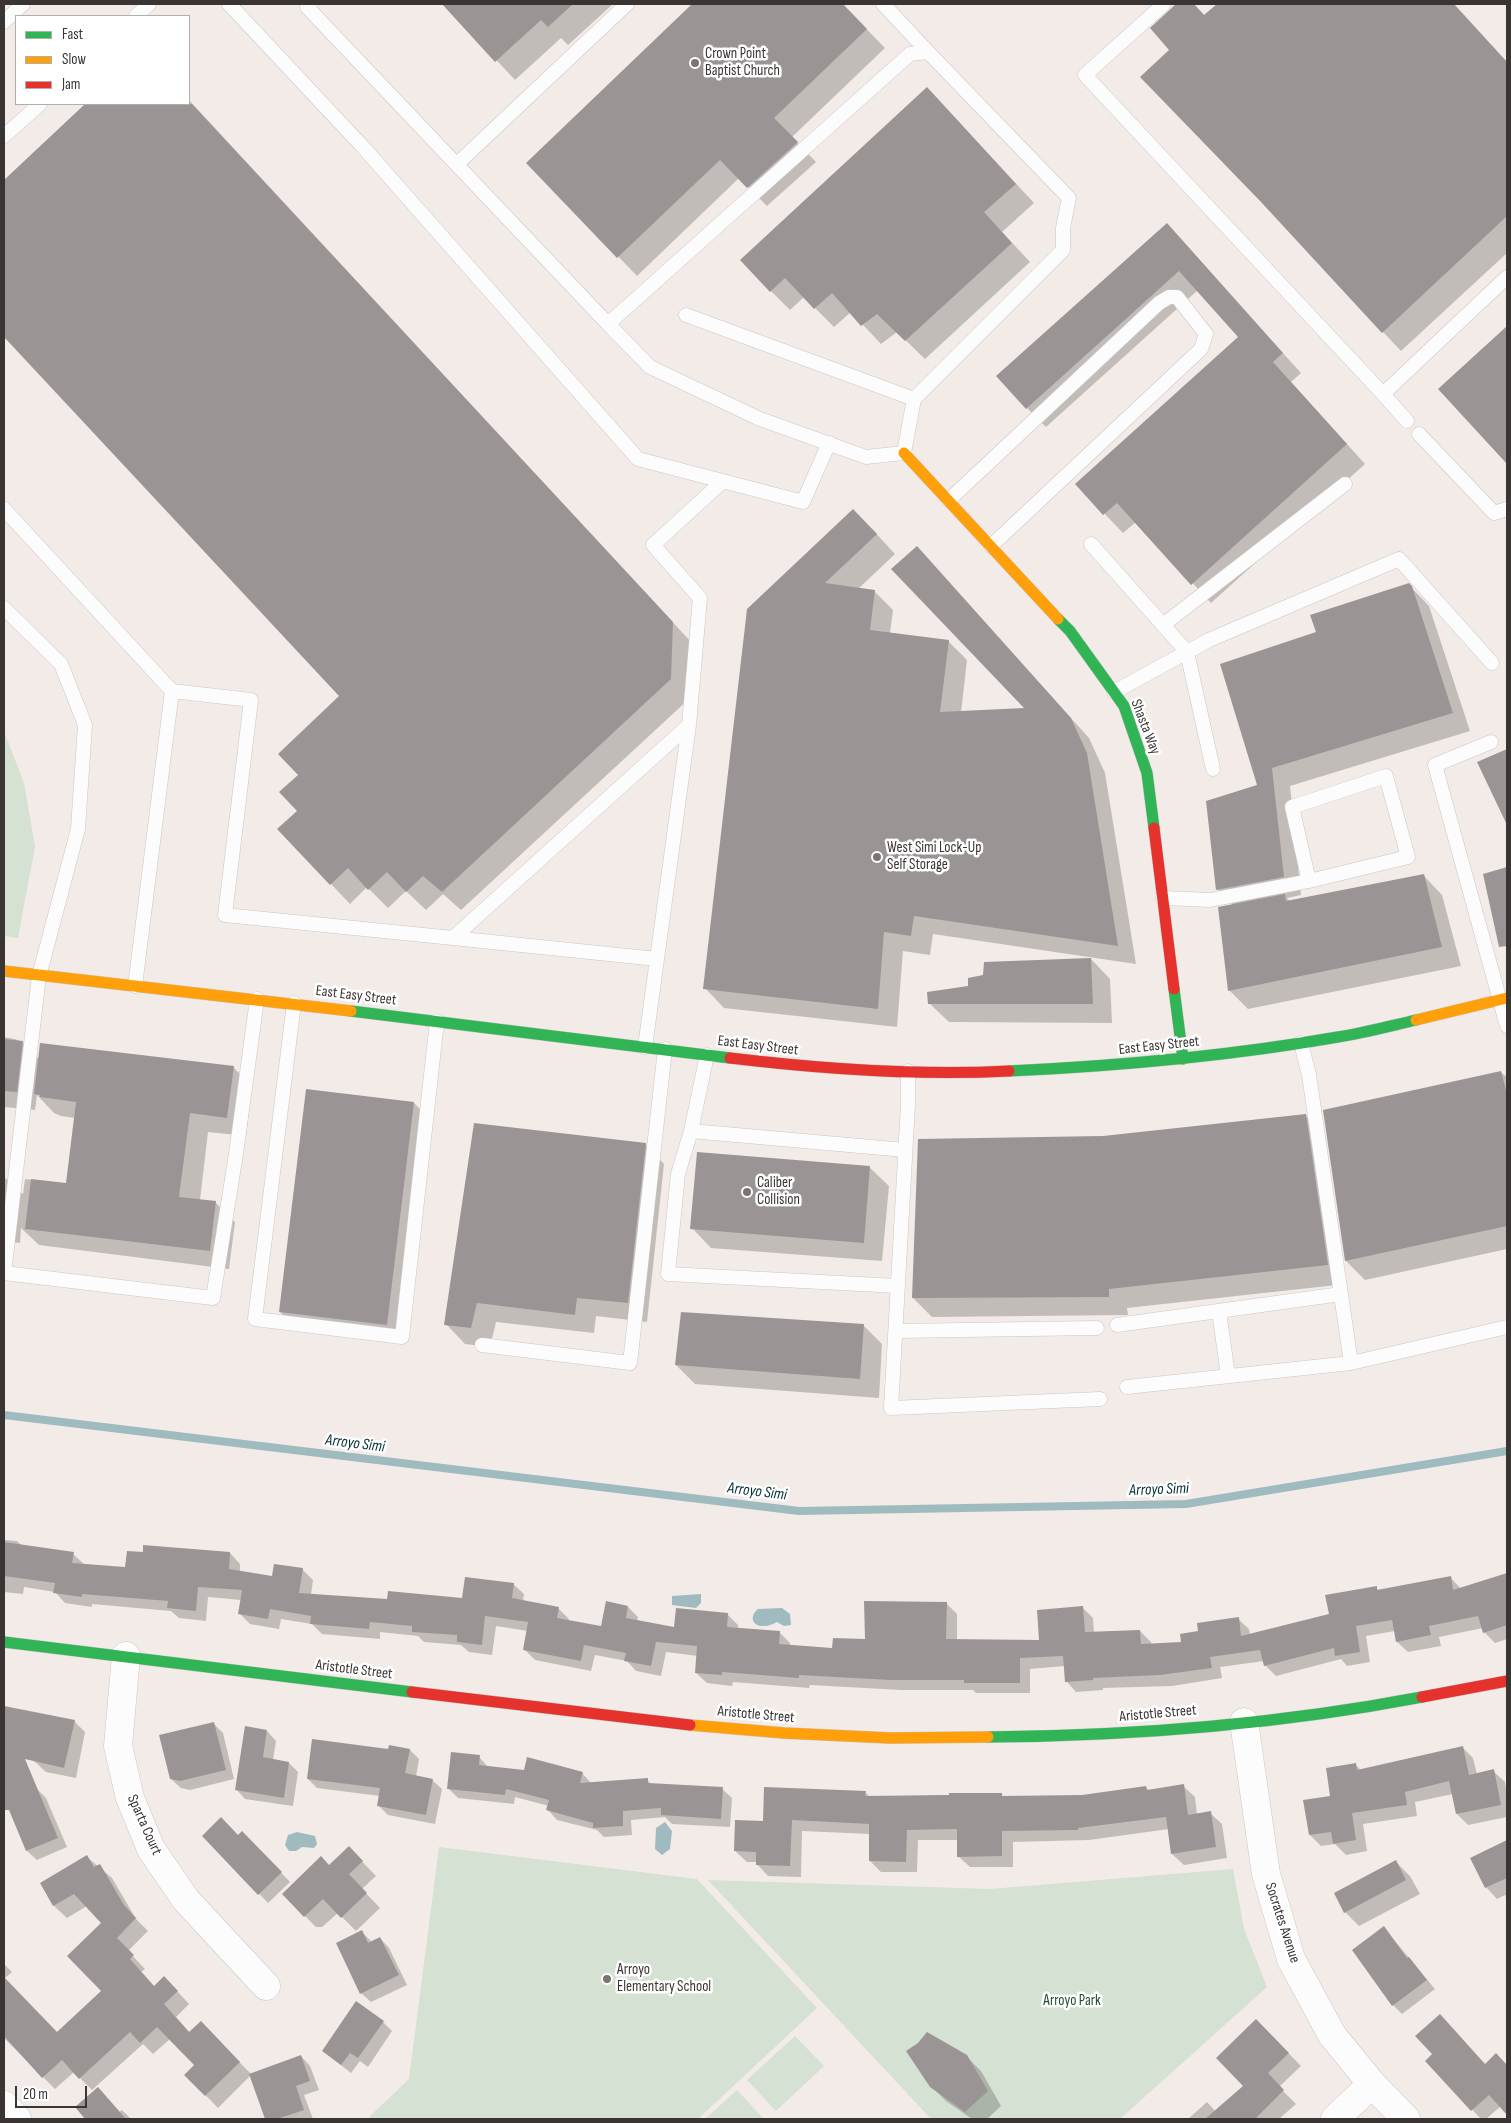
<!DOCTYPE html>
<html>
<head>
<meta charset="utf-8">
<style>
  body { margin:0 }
  #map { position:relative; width:1511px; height:2123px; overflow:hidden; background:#f3ebe8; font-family:"Sofia Sans Condensed",sans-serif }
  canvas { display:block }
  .frame { position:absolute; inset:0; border:5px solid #3a3533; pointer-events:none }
  .legend { position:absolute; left:15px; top:15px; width:175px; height:90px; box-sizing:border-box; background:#fff; border:1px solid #b0aead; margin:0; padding:6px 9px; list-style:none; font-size:15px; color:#3a3533 }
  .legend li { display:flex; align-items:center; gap:10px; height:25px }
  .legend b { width:25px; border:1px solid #b0aead }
  .scale { position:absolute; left:15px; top:2086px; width:72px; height:22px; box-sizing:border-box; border:2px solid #3a3533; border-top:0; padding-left:6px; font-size:15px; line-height:18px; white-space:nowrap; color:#3a3533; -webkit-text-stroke:4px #fff; paint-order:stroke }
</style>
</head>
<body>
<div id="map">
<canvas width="1511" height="2123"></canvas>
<div class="frame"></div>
<ul class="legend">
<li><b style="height:6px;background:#30b455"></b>Fast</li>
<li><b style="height:6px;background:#ff9f0a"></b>Slow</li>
<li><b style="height:6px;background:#e5322d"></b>Jam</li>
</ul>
<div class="scale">20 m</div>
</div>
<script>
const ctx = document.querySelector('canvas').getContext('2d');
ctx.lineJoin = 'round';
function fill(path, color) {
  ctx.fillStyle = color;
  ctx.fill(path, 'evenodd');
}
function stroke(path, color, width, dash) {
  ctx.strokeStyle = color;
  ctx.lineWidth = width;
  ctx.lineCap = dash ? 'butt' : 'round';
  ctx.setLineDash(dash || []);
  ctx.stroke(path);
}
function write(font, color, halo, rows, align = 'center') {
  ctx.font = font + ' "Sofia Sans Condensed",sans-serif';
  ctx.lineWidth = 5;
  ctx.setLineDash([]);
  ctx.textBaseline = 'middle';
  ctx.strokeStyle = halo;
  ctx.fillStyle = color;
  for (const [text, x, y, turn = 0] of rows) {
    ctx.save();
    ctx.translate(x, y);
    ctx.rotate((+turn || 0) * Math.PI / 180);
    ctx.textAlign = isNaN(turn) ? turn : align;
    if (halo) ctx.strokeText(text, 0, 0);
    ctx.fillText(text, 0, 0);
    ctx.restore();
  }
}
fill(new Path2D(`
  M4 731 24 783 35 846 18 938 4 936Z
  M439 1847 697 1879 817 2008 698 2119H367L409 2079Z
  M1233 1869 1244 1929 1267 1987 1120 2119H931L708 1880 990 1889Z
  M795 2036 824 2066 776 2111 747 2080Z
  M737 2090 764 2119H705Z`), '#d5e1d3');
fill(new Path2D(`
  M701 1594V1603L696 1608 672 1605V1596Z
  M782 1608 790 1614 791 1625 784 1626 777 1622C773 1624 769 1626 764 1626 752 1627 749 1616 758 1609Z
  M665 1822 672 1831 670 1849 662 1855 655 1849 656 1828Z
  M297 1832 315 1836 317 1844 314 1848 302 1847 296 1851H289L285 1845 288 1835Z`), '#a0bbbf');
fill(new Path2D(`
  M444 4H613L568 45 561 38 515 80Z
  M694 4H842L885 48 792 137 816 162 767 206 739 178 637 276 528 163Z
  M1178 4H1193L1205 16 1218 4H1453L1507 62V253L1401 351 1383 332 1170 50 1152 29Z
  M189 100 692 643 690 698 461 910 443 894 426 910 406 891 388 908 367 887 350 904 279 829 299 811V775L341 696 4 335V182L87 104H189Z
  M946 108 1034 203 1002 232 1030 262 925 359 897 332 881 344 851 312 834 327 804 297 790 310 771 291Z
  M1167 225 1301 373 1291 382 1365 464 1211 603 1136 522 1123 533 1076 484 1240 337 1198 290 1046 427 1027 408Z
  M1507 328V463L1440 389Z
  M872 529 895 554 858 589 874 591 893 610 890 633 948 641 967 660 961 713 1027 709 917 548 1089 738 1105 773 1136 964 933 934 930 955 903 951 897 1027 724 1008 705 988 749 610Z
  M1409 585 1429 606 1470 731 1290 786 1301 895 1287 898 1291 902 1423 875 1442 895 1461 966 1248 1009 1229 990 1234 906 1217 889 1318 633Z
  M1507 750V822L1479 763Z
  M1507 869V943L1497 933 1484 875Z
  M1091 959 1110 979 1112 1023 949 1022 929 1003 969 987Z
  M4 1037 15 1039 22 1042 39 1059 233 1067 252 1086 246 1136 208 1132 200 1200 215 1202 235 1222 229 1269 39 1245 21 1228 20 1243 4 1241V1177L23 1194 25 1179 67 1184 75 1118 61 1116 54 1113 37 1095 35 1110 4 1107Z
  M1500 1072 1507 1077V1249L1365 1280 1346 1261 1324 1111Z
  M414 1103 433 1122 405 1343 299 1331 280 1312Z
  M1305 1115 1325 1135 1346 1284 1127 1308 1128 1315 932 1317 913 1298 1103 1138Z
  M645 1144 664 1164 647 1322 596 1316 594 1333 496 1322 490 1347 465 1344 446 1324Z
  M869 1167 889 1186 882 1261 711 1248 692 1228Z
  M863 1325 882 1344 879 1398 695 1384 676 1365Z
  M4 1540 17 1541 22 1546 73 1554 84 1564 126 1569 230 1553 240 1564V1572L273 1578 302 1569 313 1580 311 1595 388 1601 463 1599 513 1584 524 1594 523 1601 558 1608 569 1619 568 1621 602 1628 628 1607 638 1617 637 1621 675 1629 728 1615 738 1625V1629L779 1632 790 1643V1646L834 1650 866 1641 946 1603 957 1614V1640L1040 1641 1083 1608 1093 1618 1094 1633 1140 1631 1151 1642V1645L1182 1643 1199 1632 1238 1619 1249 1629 1250 1635 1330 1615 1376 1588 1380 1591 1450 1577 1461 1589 1507 1574V1639L1495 1643 1484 1632 1483 1628 1439 1637 1441 1646 1408 1652 1397 1642 1395 1631 1366 1636 1370 1662 1347 1666 1341 1659 1276 1676 1265 1665 1264 1661 1220 1667 1222 1678 1172 1686 1103 1688V1690L1076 1692 1066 1681 1065 1666 1030 1669V1693H976L973 1690H901L810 1685 809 1688 733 1682 732 1686 707 1683 696 1673 698 1656 666 1652 661 1676 636 1671 627 1661 595 1655 591 1671 535 1660 524 1649 528 1631 496 1626 492 1655 469 1652 461 1645 424 1642 418 1636 380 1632V1639L322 1634 312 1624 281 1619 279 1629 250 1624 239 1613 241 1600 208 1597 206 1621 179 1618 171 1611 92 1604V1607L65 1603 55 1592 24 1587 23 1594 4 1592Z
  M4 1708 74 1721 85 1732 76 1778 46 1772 34 1761 18 1750 4 1749Z
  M214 1724 223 1733 234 1779 190 1790 181 1788 171 1779Z
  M267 1731 276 1741 273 1760 289 1763 298 1772 293 1806 245 1799 236 1789Z
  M1462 1747 1473 1758 1477 1774 1493 1771 1505 1782 1507 1795V1817L1468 1825 1457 1814 1453 1794 1415 1802 1417 1816 1363 1824 1367 1851 1346 1855 1335 1844 1321 1846 1310 1835 1332 1797 1356 1765 1361 1770Z
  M410 1750 419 1759 416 1777 432 1780 442 1789 435 1824 388 1815 378 1805 380 1796 317 1788 308 1779Z
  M479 1757 488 1767 525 1771 582 1773 592 1784 647 1780 652 1785 722 1789 732 1798 730 1827 672 1824 665 1817 631 1820 632 1835 604 1837 597 1830 557 1820 548 1810 549 1806 515 1797 514 1804 458 1798 449 1789Z
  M1183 1786 1195 1797 1197 1815 1210 1813 1222 1824 1227 1858 1184 1865 1172 1854 1169 1829 1089 1840 1013 1842V1867H970L958 1856V1840H918L917 1872H881L870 1861V1834L802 1831 801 1877 768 1876 757 1864V1862H747L735 1851 764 1822 865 1792 870 1797 1001 1794 1004 1797 1082 1796 1146 1787 1149 1791Z
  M37 1789 46 1798 67 1847 37 1860 27 1851 7 1801Z
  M242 1832 290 1882 268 1903 204 1836H238Z
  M1507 1842V1900L1505 1895 1497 1899 1486 1887 1472 1859Z
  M349 1848 376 1876 362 1889 380 1908 356 1931 338 1913 322 1927H316L301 1912 329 1866Z
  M87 1857 112 1878 136 1919 148 1931 128 1951 145 1969 141 1972 154 1987 177 1991 189 2004 176 2017 190 2033 201 2023 251 2074 301 2056 310 2066 319 2090 304 2095 313 2119H266L251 2075 218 2108 186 2075 196 2065 170 2039 153 2054 143 2044 92 2090 74 2072 55 2089 4 2038V1964L12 1972 4 1979 57 2033 103 1991V1923L87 1906 67 1918 54 1906 41 1883Z
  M1396 1862 1410 1876 1420 1894 1359 1926 1345 1912Z
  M1384 1928 1435 1989 1402 2014 1393 2005Z
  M361 1931 372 1942 380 1938 389 1948 407 1985 371 2002 361 1993Z
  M1440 2015 1485 2065 1496 2055 1507 2066V2112L1501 2106 1486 2119H1481L1426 2061 1433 2054Z
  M1256 2020 1301 2066 1279 2087 1296 2104 1279 2119H1188L1207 2102 1216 2112 1245 2086Z
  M383 2022 392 2031 368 2067 360 2061 351 2073 323 2051Z
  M919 2044 966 2056 981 2071 1001 2106 987 2119H972L946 2101 931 2086Z
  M77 2107 119 2112 122 2110 131 2119H87Z`), '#0003');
stroke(new Path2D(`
  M4 1415 799 1511 1186 1504 1507 1451`), '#a0bbbf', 8);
fill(new Path2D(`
  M442 4H573L548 27 541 20 495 62Z
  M692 4H843L867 29 774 118 798 142 747 188 720 160 617 258 526 163Z
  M1176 4H1194L1204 15 1217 4H1454L1507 62V216L1382 333 1261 202 1140 77 1169 50 1150 28Z
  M927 87 1016 184 984 212 1012 243 905 341 877 314 861 326 832 293 814 309 785 278 770 292 740 260Z
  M85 104H192L673 622 671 679 442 892 423 876 406 892 387 872 368 890 348 868 330 885 277 829 297 811 279 792 298 775 278 754 339 696 4 337V180Z
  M1167 223 1283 353 1273 362 1347 444 1191 585 1117 503 1103 515 1075 484 1238 337 1179 271 1026 409 996 376Z
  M1507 326V464L1438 389Z
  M853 509 877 534 825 583 875 590 870 630 949 640 940 712 1024 708 891 569 917 546 1071 718 1087 753 1118 946 914 916 911 936 884 932 878 1009 703 989 747 609Z
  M1409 583 1412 586 1453 713 1272 768 1284 877 1216 890 1206 801 1257 785 1220 664 1316 632 1310 615Z
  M1507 749V825L1477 762Z
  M1507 867V946L1499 947 1483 874Z
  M1424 874 1442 947 1228 991 1218 907 1285 894 1286 901Z
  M1091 958 1093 1004H928L927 992 968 986V978L983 975 984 962Z
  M4 1039 23 1041 17 1092 4 1091Z
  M40 1043 234 1066 227 1118 190 1113 179 1197 216 1201 210 1251 25 1229 31 1179 66 1183 76 1102 40 1097V1095L34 1094Z
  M1501 1071 1507 1094V1226L1345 1261 1323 1110Z
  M306 1089 414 1102 387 1325 279 1312Z
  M1306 1114 1328 1265 1109 1289V1297L912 1298 918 1139 1103 1136Z
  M474 1123 646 1143 628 1303 577 1298 575 1315 477 1303 471 1328 444 1325Z
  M697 1152 870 1166 864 1243 690 1229Z
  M681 1312 864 1324 860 1379 675 1365Z
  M4 1542 74 1552 72 1563 125 1567 127 1551 143 1552V1545L230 1552 229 1569 272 1576 274 1564 303 1568 299 1593 387 1599 388 1591 462 1598 465 1577 514 1583 512 1598 559 1607 557 1618 601 1626 606 1601 628 1606 626 1618 674 1627 676 1608 728 1613 727 1627 780 1631 779 1644 832 1648 833 1638 865 1639 864 1601 947 1602 946 1639 1039 1640 1037 1610 1083 1606 1085 1632 1140 1630 1141 1644 1181 1642 1180 1634 1198 1631 1197 1623 1239 1617 1241 1636 1329 1614 1325 1595 1377 1586V1590L1451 1576 1453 1590 1507 1573V1625L1483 1633 1478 1616 1429 1626 1431 1635 1396 1642 1392 1620 1356 1626 1360 1652 1335 1656 1334 1648 1264 1666 1260 1650 1210 1657 1212 1668 1160 1675 1093 1678V1680L1065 1682 1063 1656 1020 1658V1683H964V1680H889L799 1675V1678L722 1672V1675L695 1673 697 1646 656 1642 651 1666 624 1661 626 1653 584 1645 581 1661 523 1650 528 1622 485 1616 482 1645 457 1642V1635L412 1632V1626L370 1622 369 1629 310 1624 311 1616 270 1609 268 1619 238 1614 242 1590 198 1587 196 1611 167 1608 168 1601 82 1594V1597L53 1593 55 1583 4 1576Z
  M4 1706 75 1720 64 1768 25 1759 58 1838 26 1851 9 1810H4Z
  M214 1722 226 1770 180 1781 170 1779 159 1735Z
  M245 1726 267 1730 263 1757 289 1762 284 1798 235 1790Z
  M312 1739 388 1749 389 1745 410 1749 405 1773 433 1779 426 1815 377 1806 380 1788 307 1779Z
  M1463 1746 1469 1775 1494 1769 1501 1805 1456 1814 1449 1781 1405 1792 1407 1805 1352 1813 1356 1840 1333 1844 1331 1832 1309 1835 1303 1800 1330 1796 1326 1768 1356 1763 1357 1770Z
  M451 1752 480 1755 479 1765 524 1770 527 1757 583 1772 580 1783 648 1778V1783L723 1787 721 1819 661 1815V1808L623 1811V1826L593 1828V1823L546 1810 549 1800 506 1789 505 1795 447 1789Z
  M1184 1784 1188 1815 1211 1811 1216 1847 1171 1854 1166 1817 1078 1828V1830L1002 1831V1856L957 1857V1829L907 1830 906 1862 869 1861V1824L792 1820 790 1866 756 1865V1852L734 1851 735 1820 763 1821 764 1787 866 1791 865 1796 949 1795V1793H1002V1796L1082 1795 1146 1786 1147 1790Z
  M221 1817 238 1835 242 1831 282 1872 258 1895 202 1836Z
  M1507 1840V1878L1485 1888 1470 1858Z
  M349 1846 363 1861 349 1874 367 1893 341 1918 323 1899 304 1917 282 1894 321 1856 329 1865Z
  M87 1855 94 1867 100 1864 124 1905 136 1918 117 1938 134 1955 130 1959 154 1986 164 1976 178 1991 164 2004 189 2032 201 2021 240 2062 205 2096 184 2075 194 2065 157 2027 140 2043 130 2032 79 2079 62 2060 42 2078 4 2036V1977L57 2032 101 1991 67 1956 101 1923 74 1894 53 1906 40 1883Z
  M1396 1860 1406 1880 1344 1913 1334 1893Z
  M1384 1926 1407 1958 1409 1957 1427 1980 1392 2006 1352 1950Z
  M362 1930 368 1943 380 1937 399 1975 360 1994 336 1943Z
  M356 2001 384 2021 358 2058 350 2053 341 2065 322 2051Z
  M1440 2014 1485 2064 1496 2053 1507 2065V2115L1489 2095 1471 2111 1425 2061 1432 2054 1415 2036Z
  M1256 2019 1289 2053 1268 2073 1284 2090 1255 2119H1205L1243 2086 1216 2058Z
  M927 2032 967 2055 988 2091 965 2112 930 2087 906 2051 918 2043Z
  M301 2055 310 2081 296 2086 304 2110 277 2119H265L249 2074Z
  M98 2087 126 2119H85L75 2107Z`), '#9a9594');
const lane = new Path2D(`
  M229 4 363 147 638 459 803 502 829 443
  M310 4 307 7 608 324
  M883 4 928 52
  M1164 4 1085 75 1383 394 1507 277
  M136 16 149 4
  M4 22 23 4
  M928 52 1069 198 1063 228V250L914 399 904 453 866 457 760 419 650 367 608 324 910 54Z
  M4 136 40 104
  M457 164 627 4
  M686 315 914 399
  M1383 394 1407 421
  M1419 434 1494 513 1507 509
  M949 500 1159 303 1169 297H1177L1206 334 1201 349 991 546
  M4 509 172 691 135 986
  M1091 544 1187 652 1213 769
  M4 608 61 664 85 725 78 829 39 976 4 1273 213 1298 236 1154 257 999
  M1163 625 1345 484
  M172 691 251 700 225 915 453 938 689 725 645 1047
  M1114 692 1209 640 1399 559 1492 663
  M689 725 700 598 653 545 723 481
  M1491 742 1435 765 1507 1026
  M1163 898 1210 900 1309 881 1408 857 1386 776 1292 807 1309 881
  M453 938 657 959
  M294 1003 255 1319 402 1337 437 1021
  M1301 1043 1309 1075 1351 1363
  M707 1055 691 1131 678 1174 668 1274 898 1286
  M908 1071V1104L891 1408 1100 1399
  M691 1131 905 1150
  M1219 1311 1228 1376
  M1117 1325 1341 1294
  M896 1331 1097 1328
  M482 1345 630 1363 665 1049
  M1127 1387 1351 1363 1507 1327`);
const street = new Path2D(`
  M126 1656 118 1746 130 1798 151 1849 186 1900 266 1986
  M1244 1722 1266 1874 1291 1959 1332 2035 1372 2084 1406 2119
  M4 2105 17 2119
  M1335 2119 1372 2084`);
const fast = new Path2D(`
  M1058 619 1070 631 1124 706 1147 773 1154 828
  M1174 989 1183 1059
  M351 1011 730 1058
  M1009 1071C1119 1066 1229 1056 1338 1037 1364 1033 1390 1026 1416 1020
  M4 1642 412 1692
  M988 1737C1132 1736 1280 1724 1422 1697`);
const slow = new Path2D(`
  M904 453 1058 619
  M4 971 351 1011
  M1416 1020 1507 998
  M690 1725 784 1733 890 1738 988 1737`);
const jam = new Path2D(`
  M1154 828 1174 989
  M730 1058C822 1069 916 1076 1009 1071
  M412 1692 690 1725
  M1422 1697 1507 1681`);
stroke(lane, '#cbc6c4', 15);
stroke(street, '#cbc6c4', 29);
stroke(fast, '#cbc6c4', 12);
stroke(slow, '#cbc6c4', 12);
stroke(jam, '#cbc6c4', 12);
stroke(lane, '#fdfcfc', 14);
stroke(street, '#fdfcfc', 28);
stroke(fast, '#30b455', 11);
stroke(slow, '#ff9f0a', 11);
stroke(jam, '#e5322d', 11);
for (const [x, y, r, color] of [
  [695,63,5,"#7b7572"],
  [877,857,5,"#7b7572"],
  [747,1192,5,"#7b7572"],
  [607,1979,5,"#7b7572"]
]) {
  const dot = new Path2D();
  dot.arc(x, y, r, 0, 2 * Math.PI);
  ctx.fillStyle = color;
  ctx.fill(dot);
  stroke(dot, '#fff', 2);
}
write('15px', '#3a3533', '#fff', [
  ["Crown Point",705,54],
  ["Baptist Church",705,71],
  ["West Simi Lock-Up",887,848],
  ["Self Storage",887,865],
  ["Caliber",757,1183],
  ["Collision",757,1200],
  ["Arroyo",617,1970],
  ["Elementary School",617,1987]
], 'left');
write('15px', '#3a3533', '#fff', [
  ["Shasta Way",1145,727,69],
  ["East Easy Street",356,996,7],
  ["East Easy Street",758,1046,7],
  ["East Easy Street",1159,1046,-6],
  ["Aristotle Street",354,1670,7],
  ["Aristotle Street",1158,1714,-5],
  ["Aristotle Street",756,1715,5],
  ["Sparta Court",144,1825,66],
  ["Socrates Avenue",1282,1923,72]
]);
write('15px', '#1f4f2e', '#fff', [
  ["Arroyo Park",1072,2001]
]);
write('italic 16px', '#032f34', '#fff', [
  ["Arroyo Simi",355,1444,7],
  ["Arroyo Simi",1159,1490,-2],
  ["Arroyo Simi",757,1492,7]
]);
</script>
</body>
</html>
